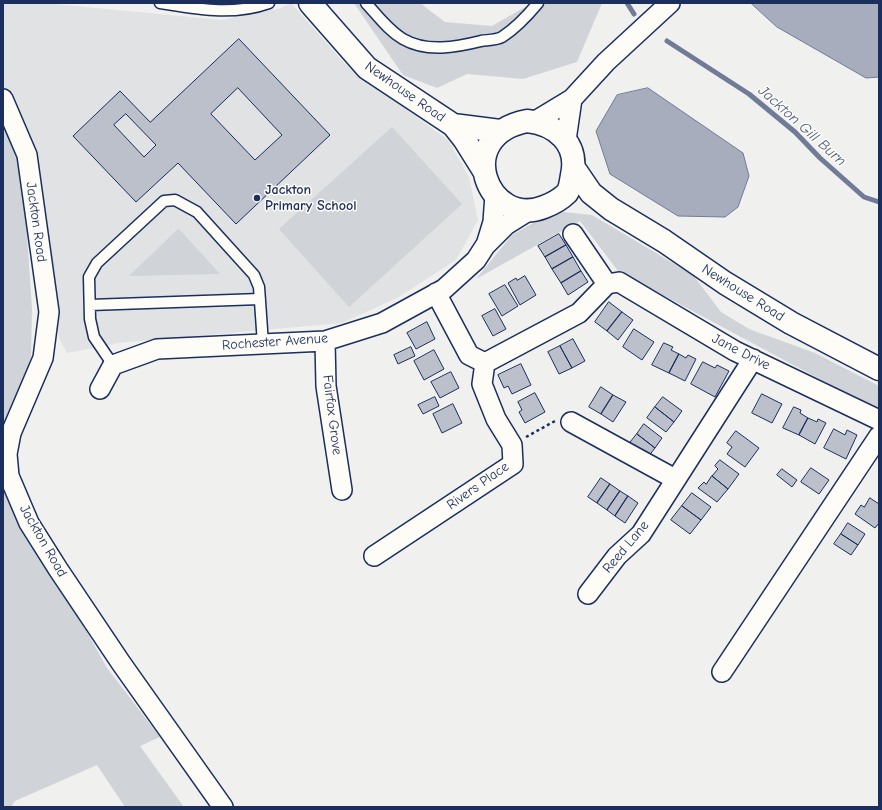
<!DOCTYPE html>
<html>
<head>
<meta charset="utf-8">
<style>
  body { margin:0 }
  #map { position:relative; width:882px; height:810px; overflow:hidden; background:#f0f0ee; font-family:"Comic Neue",sans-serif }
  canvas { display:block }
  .frame { position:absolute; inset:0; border:4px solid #1b2f5e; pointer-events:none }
</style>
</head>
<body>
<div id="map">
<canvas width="882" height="810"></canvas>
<div class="frame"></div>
</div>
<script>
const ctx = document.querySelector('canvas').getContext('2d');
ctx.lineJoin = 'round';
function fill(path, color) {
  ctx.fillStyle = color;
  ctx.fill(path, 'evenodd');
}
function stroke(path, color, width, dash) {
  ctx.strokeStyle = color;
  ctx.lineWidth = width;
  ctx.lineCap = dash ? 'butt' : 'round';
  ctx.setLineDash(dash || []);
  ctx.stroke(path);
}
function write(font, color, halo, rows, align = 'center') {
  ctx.font = font + ' "Comic Neue",sans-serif';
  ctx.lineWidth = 3;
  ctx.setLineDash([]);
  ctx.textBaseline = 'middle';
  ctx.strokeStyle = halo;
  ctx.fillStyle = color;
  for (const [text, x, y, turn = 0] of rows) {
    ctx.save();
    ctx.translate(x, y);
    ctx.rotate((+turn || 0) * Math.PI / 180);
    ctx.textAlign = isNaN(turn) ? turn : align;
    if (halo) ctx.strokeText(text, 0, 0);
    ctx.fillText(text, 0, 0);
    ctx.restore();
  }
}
fill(new Path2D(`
  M3 3H45L221 20 281 8 291 3 346 65 448 140 469 177 478 220 456 260 397 298 342 323 118 343 67 353 59 338 37 166 3 84Z`), '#e0e2e3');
fill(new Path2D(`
  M354 3H420L445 22 492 26 532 3H602L577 62 523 79 467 74 437 88 403 75Z
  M3 122 22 161 32 309 31 357 15 402 3 425Z
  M392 127 462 204 349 307 279 229Z
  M554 211 592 215 693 275 721 312 749 329 815 353 879 386V411L618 271 580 221 476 279 512 235Z
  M179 229 220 274 129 276 178 229Z
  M3 482 107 668 160 737 140 746 184 807H125L97 765 15 801 11 807H3Z`), '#d0d3d8');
const water = new Path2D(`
  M751 3H879V77L866 78 777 27Z
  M648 88 743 153 749 176 738 207 725 217 678 216 610 174 596 131 617 95Z`);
fill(water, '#a7adbd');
stroke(water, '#6f7b97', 1);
stroke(new Path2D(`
  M627 3 634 14
  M667 41 749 94 795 132 820 158 864 197 879 202`), '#6f7b97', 5);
const building = new Path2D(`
  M239 39 330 135 236 224 178 163 136 202 73 136 120 91 150 122ZM238 88 282 135 255 160 211 114ZM126 114 156 145 144 157 114 125Z
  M559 234 566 245 545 257 538 246Z
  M566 245 573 257 552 269 545 257Z
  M573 257 581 271 561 283 552 269Z
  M581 271 588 282 568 295 561 283Z
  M525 276 536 295 520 305 508 283 516 278 517 280Z
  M505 285 518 306 502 316 489 294Z
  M609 302 622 312 607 331 595 322Z
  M495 309 506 329 493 336 482 316Z
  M622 312 633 320 618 340 607 331Z
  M427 322 435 339 416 349 407 333Z
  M634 329 654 342 642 360 623 347Z
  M573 339 585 361 572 368 560 346Z
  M664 343 673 347 671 350 679 354 669 373 652 365Z
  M560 346 572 368 559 374 548 352Z
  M411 347 415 356 398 364 394 355Z
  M434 350 444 369 424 380 414 361Z
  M679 354 686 358 688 355 696 359 685 381 669 373Z
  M703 362 715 368 717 365 729 371 715 397 691 384Z
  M521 364 531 385 512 394 508 386 504 388 498 375Z
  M451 372 459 388 440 398 431 382Z
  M601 387 613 395 601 414 589 407Z
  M535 393 545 412 525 423 519 412 522 410 518 402Z
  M762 394 782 404 772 423 752 413Z
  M613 395 626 402 613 422 601 414Z
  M435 397 439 406 423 414 418 405Z
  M663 397 682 411 674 422 655 407Z
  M453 404 462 423 442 433 433 414Z
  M655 407 674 422 666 432 647 418Z
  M794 407 801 410 800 413 808 418 799 435 783 428Z
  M808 418 817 422 818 419 826 423 815 444 799 435Z
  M644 424 662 438 655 448 637 434Z
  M834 429 845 435 847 430 857 435 846 459 824 448Z
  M736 431 759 448 745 467 727 454 732 447 727 443Z
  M637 434 655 448 648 457 629 444Z
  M720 460 739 474 728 489 712 476 718 469 715 466Z
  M811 468 829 480 819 494 801 482Z
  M782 469 797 480 792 487 777 475Z
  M712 476 728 489 717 502 698 488 704 482 706 484Z
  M601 478 610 484 597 503 588 497Z
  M610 484 620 491 607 510 597 503Z
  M620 491 628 496 615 516 607 510Z
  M692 493 711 507 701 520 682 506Z
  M628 496 638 503 625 523 615 516Z
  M870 498 879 504V523L875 528 855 514 861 505 864 507Z
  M682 506 701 520 690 534 671 520Z
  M848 523 865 534 858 545 841 534Z
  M841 534 858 545 851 555 834 544Z`);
fill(building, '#bbc0ca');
stroke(building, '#1b2f5e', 1);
const lane = new Path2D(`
  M160 3C198 9 232 16 269 3
  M366 3C378 16 388 30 403 39 427 53 457 47 481 41 488 40 497 40 502 37 516 28 528 15 538 3
  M90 305 260 299
  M113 365 94 337 90 319 89 277 97 263 164 201 175 200 197 212 254 275 259 287 263 344`);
const street = new Path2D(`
  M3 99 27 155 49 312 43 358 11 433 7 454 9 476 29 523 58 569 121 663 223 807
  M534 122 572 99 606 62 670 3
  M566 140 572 99
  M573 234 607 284
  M486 245 493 222 495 195
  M436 293 469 355 485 363 579 313 607 284 619 282 735 351 879 420
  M325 341 326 386 342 490
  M100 389 113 365 157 349 325 341 382 323 444 289 476 260 485 246 506 225 530 210
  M571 422 675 479
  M374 556 513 464 512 445 496 419 482 384 485 363
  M588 594 617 556 641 534 753 359
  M722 672 879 436`);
const secondary = new Path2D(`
  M310 3 367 68 453 125 464 139 484 171
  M527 121C556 124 579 144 572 175 571 181 570 189 567 193 561 199 552 204 544 207 488 229 451 136 527 121Z
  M453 125 500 131
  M574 168 591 193 611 209 664 241 725 283 791 323 879 369`);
stroke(lane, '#1b2f5e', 13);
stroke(street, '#1b2f5e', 22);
stroke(secondary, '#1b2f5e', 25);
stroke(new Path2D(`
  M526 437 555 421`), '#1b2f5e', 2.5, [3, 3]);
stroke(lane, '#fdfcf7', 10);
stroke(street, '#fdfcf7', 19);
stroke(secondary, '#fdfcf7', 22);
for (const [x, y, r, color] of [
  [257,198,4,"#1b2f5e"]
]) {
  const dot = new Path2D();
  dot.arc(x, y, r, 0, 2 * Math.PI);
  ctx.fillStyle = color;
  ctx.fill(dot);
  stroke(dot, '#fdfcf7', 1.5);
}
write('14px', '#1b2f5e', '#fdfcf7', [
  ["Newhouse Road",405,92,35],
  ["Jackton Road",36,222,82],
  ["Newhouse Road",743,293,32],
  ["Rochester Avenue",275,342,-4],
  ["Jane Drive",741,352,27],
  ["Fairfax Grove",332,415,83],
  ["Rivers Place",478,486,-35],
  ["Jackton Road",43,541,60],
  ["Reed Lane",626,547,-50]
]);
write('bold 14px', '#1b2f5e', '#fdfcf7', [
  ["Jackton",265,190],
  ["Primary School",265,206]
], 'left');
write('italic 15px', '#4c5b7f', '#fdfcf7', [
  ["Jackton Gill Burn",802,126,42]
]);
</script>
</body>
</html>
